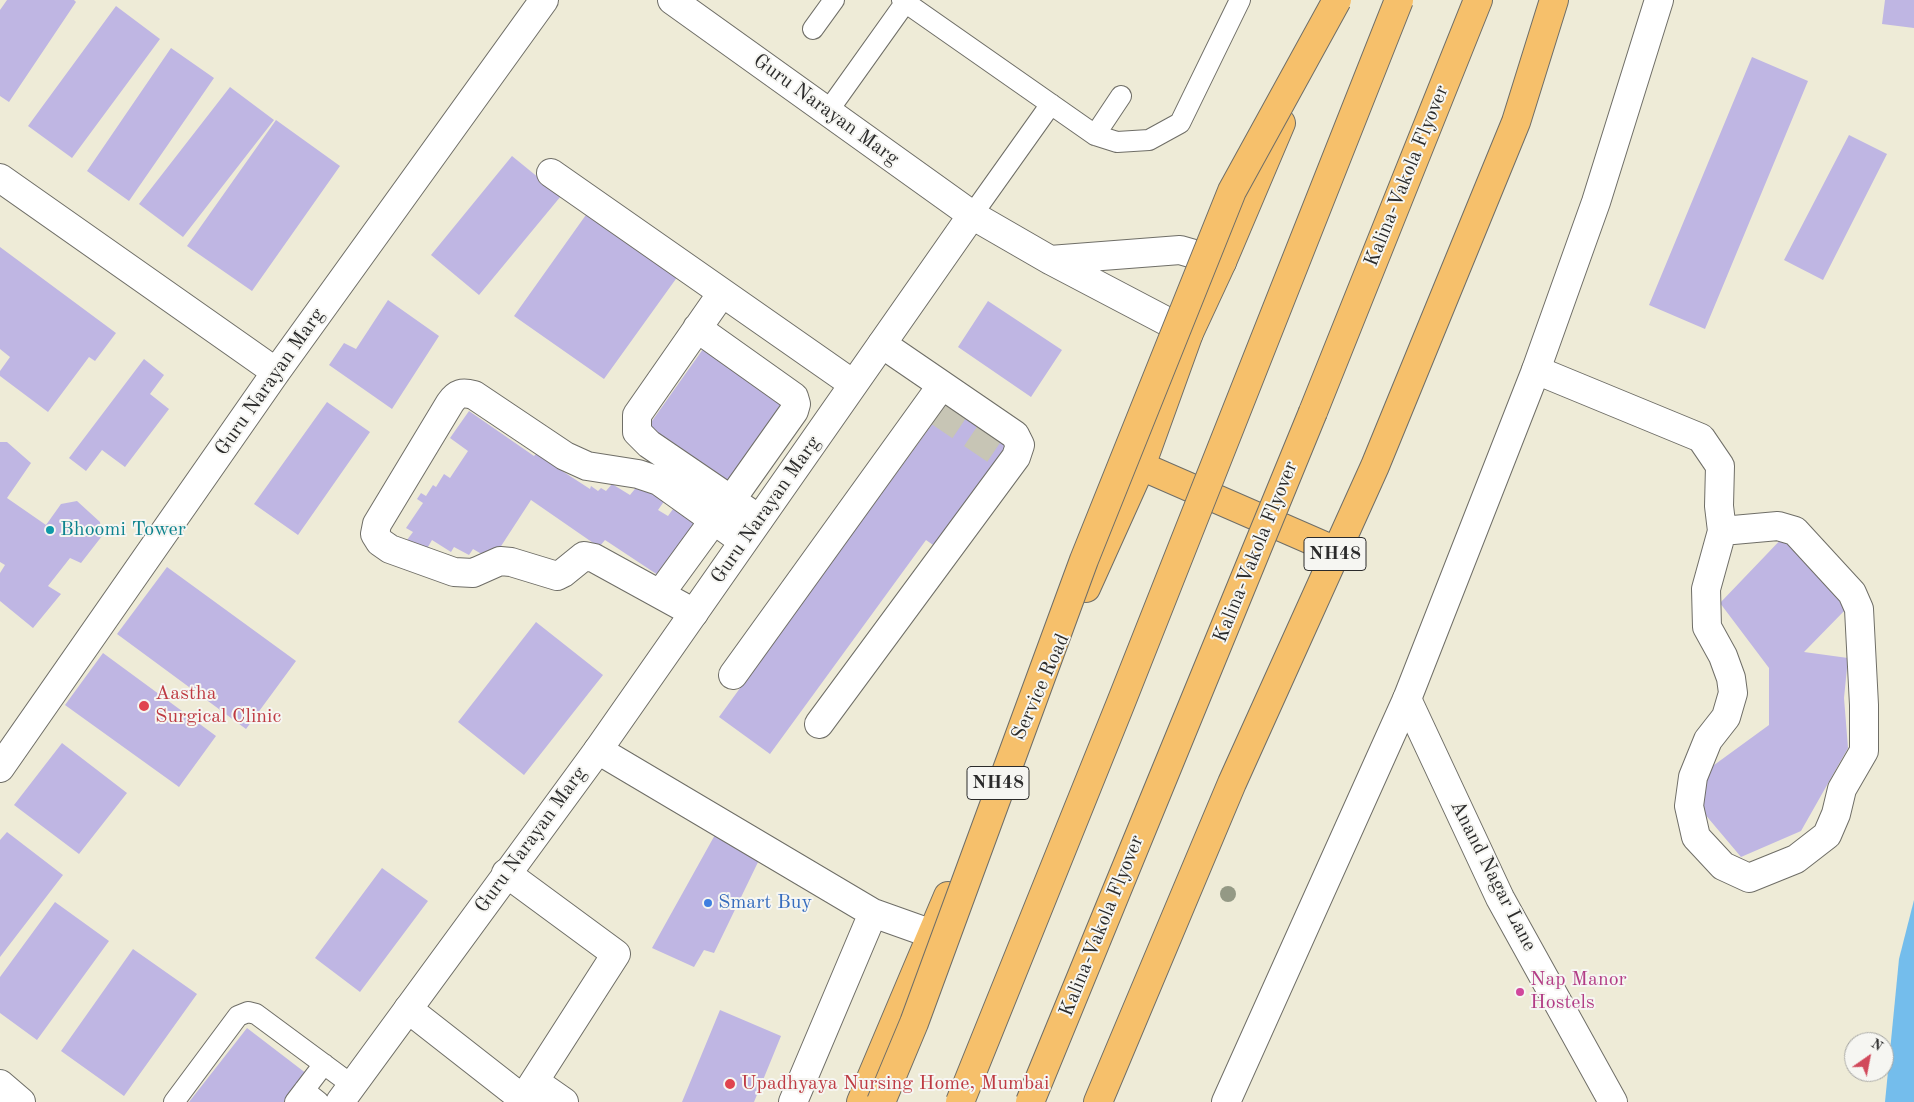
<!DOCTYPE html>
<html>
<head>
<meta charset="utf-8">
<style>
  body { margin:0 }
  #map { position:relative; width:1914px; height:1102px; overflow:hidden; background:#eeebd7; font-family:"Old Standard TT",serif }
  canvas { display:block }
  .north { position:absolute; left:1844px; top:1032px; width:50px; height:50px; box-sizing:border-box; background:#f6f6f2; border:1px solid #a5a5a2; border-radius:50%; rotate:33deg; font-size:14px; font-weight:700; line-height:20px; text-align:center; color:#2b2b2b }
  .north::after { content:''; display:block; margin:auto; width:18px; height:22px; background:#d1495b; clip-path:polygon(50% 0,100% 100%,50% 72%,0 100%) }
</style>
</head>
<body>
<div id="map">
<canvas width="1914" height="1102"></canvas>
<div class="north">N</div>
</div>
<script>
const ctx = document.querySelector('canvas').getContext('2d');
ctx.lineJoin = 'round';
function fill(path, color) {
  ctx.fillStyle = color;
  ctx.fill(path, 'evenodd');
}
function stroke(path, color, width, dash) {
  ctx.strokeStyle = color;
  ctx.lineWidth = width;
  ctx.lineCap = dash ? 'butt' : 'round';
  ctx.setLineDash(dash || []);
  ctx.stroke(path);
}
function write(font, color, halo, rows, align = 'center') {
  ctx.font = font + ' "Old Standard TT",serif';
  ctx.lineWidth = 4;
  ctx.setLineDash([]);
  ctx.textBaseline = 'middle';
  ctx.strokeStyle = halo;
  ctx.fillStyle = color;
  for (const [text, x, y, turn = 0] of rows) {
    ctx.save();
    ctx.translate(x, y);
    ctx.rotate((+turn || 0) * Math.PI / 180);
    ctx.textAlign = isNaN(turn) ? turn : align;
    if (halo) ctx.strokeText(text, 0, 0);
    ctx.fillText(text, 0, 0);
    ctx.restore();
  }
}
fill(new Path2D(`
  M1914 900V1102H1885L1899 959Z`), '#74bdec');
fill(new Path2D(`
  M7 0H74L76 2 9 102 0 96V10Z
  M1885 0H1914V28L1882 24Z
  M116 6 160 39 72 158 28 126Z
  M171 48 214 78 129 201 87 171Z
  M1752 57 1808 81 1705 329 1649 305Z
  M230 87 274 120 183 237 139 204Z
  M276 120 340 166 252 291 187 246Z
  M1849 135 1887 154 1823 280 1784 260Z
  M512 156 561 196 479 295 431 255Z
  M588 212 678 276 604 379 514 316Z
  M0 247 116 333 95 361 89 357 48 412 0 376V371L10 357 0 349Z
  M388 300 439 336 392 409 329 365 344 343 356 349Z
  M988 301 1062 350 1031 397 958 347Z
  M708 342 790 401 729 486 647 428Z
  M144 359 164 375 150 394 169 409 125 467 102 450 86 471 69 458Z
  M949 401 1010 445 936 547 926 540 770 754 719 717Z
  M327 402 370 432 298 535 254 504Z
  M469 411 534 456 536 454 590 489 591 486 598 491 601 488 606 491 612 484 630 495 639 484 665 500 658 510 668 516 673 509 701 525 664 579 605 540 599 547 531 500 492 560 473 549 469 555 454 547 451 552 432 540 425 552 407 540 413 532 406 528 423 503 417 499 421 493 426 496 433 485 436 487 444 474 450 478 468 451 450 438Z
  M0 442H7L31 463 7 498 46 525 61 504 77 501 100 522 102 536 81 563 70 558 48 586 61 594 33 628 0 601V573L5 565 0 562Z
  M1788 532 1848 607 1804 652 1848 658 1844 698 1848 748 1801 831 1741 857 1698 806 1710 768 1769 725V668L1720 603Z
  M167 567 296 661 246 729 117 634Z
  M536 622 603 675 524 775 458 722Z
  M103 653 216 736 179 787 65 705Z
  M62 743 127 793 79 854 14 805Z
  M7 832 63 875 0 957V840Z
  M716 833 760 858 714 953 704 950 694 967 652 948Z
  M382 868 428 901 360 992 315 958Z
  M55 902 109 941 37 1040 0 1013V977Z
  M133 949 197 994 124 1096 61 1051Z
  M720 1010 781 1036 754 1102H682Z
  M247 1028 307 1074 285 1102H189Z`), '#bfb6e3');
stroke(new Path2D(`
  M937 411 1004 456`), '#c7c5b5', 28, [28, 14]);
const service = new Path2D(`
  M902 0 1095 135 1117 142 1149 140 1180 123 1240 0
  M813 29 834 0
  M828 111 905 3
  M1095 135 1121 96
  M972 215 1051 104
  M304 1090 319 1102
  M174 1102 238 1016 248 1012 256 1014 352 1085
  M295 1102 324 1064`);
const minor = new Path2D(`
  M551 173 853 384
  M0 178 276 372
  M722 293 637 415V432L649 444 759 519
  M697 328 794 397 796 404 794 411 731 500
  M1536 370 1701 438 1720 466 1719 506 1722 531 1706 589 1707 627 1723 656 1731 678 1733 693 1726 717 1708 740 1693 777 1689 806 1696 837 1723 866 1749 878 1796 859 1827 835 1836 814 1842 789 1864 751V705L1859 609 1852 593 1795 531 1778 526 1722 531
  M660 594 714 520
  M694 613 594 558 584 556 563 573 557 576 511 562 500 561 473 573 454 572 390 549 380 542 375 534 377 524 450 403C457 393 462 392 474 395L565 456 587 466 638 474 659 481 743 541
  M733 675 942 385
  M1407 699 1500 898 1613 1102
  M819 724 1016 457 1020 445 1015 435 882 344
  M598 750 873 913 932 934
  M0 768 276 372 544 0
  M506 873 616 954 523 1099
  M408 1009 523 1099 544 1088 564 1102
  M793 1102 873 913`);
const tertiary = new Path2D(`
  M672 0 972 215 1050 260 1189 333
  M1050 260 1180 250 1222 262
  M0 1084 21 1102
  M340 1102 598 750 972 215
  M1226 1102 1407 699 1536 370 1596 202 1659 0`);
const trunk = new Path2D(`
  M1141 466 1336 551
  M1086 588 1141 466 1189 333 1222 262 1281 123
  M861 1102 948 896
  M1098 1102 1232 783 1375 466 1516 122 1554 0`);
const motorway = new Path2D(`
  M1313 412 1478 0`);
stroke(service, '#6f6e67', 22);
stroke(minor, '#6f6e67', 30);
stroke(tertiary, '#6f6e67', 30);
stroke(trunk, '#6f6e67', 30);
stroke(motorway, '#6f6e67', 30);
stroke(service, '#fff', 20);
stroke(minor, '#fff', 28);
stroke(tertiary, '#fff', 28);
stroke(trunk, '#f6c06b', 28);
stroke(motorway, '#f6c06b', 28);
const trunkBridge = new Path2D(`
  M881 1102 914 1023 1084 560 1232 191 1337 0`);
const motorwayBridge = new Path2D(`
  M960 1102 1120 705 1399 0
  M1030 1102 1313 412`);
stroke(trunkBridge, '#6f6e67', 30, []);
stroke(motorwayBridge, '#6f6e67', 30, []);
stroke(trunkBridge, '#f6c06b', 28);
stroke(motorwayBridge, '#f6c06b', 28);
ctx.fillStyle = '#949985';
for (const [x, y] of [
  [1228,894]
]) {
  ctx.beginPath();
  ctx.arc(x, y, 8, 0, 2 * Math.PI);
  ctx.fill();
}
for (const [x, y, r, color] of [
  [50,530,5,"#0f9aa8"],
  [144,706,6,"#e0444e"],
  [708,903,5,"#3f7fe0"],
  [1520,992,5,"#d1479c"],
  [730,1084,6,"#e0444e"]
]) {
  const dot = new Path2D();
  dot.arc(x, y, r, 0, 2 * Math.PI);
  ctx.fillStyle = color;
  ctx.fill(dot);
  stroke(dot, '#f6f6f2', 2);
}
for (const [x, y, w] of [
  [1335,554,62],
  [998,783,62]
]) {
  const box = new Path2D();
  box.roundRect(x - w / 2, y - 16.5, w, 33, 4);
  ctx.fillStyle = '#f6f6f2';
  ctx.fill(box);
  stroke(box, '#2b2b2b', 1);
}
write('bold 19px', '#2b2b2b', null, [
  ["NH48",1335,554],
  ["NH48",998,783]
]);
write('20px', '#2b2b2b', '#f6f6f2', [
  ["Guru Narayan Marg",826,110,36],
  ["Kalina-Vakola Flyover",1407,176,-68],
  ["Guru Narayan Marg",270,382,-55],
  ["Guru Narayan Marg",766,510,-55],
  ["Kalina-Vakola Flyover",1256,552,-68],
  ["Service Road",1041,687,-66],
  ["Guru Narayan Marg",531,840,-54],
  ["Anand Nagar Lane",1493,876,63],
  ["Kalina-Vakola Flyover",1102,926,-68]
]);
write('20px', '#0d838f', '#f6f6f2', [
  ["Bhoomi Tower",60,530]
], 'left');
write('20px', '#be3a42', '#f6f6f2', [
  ["Aastha",155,694],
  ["Surgical Clinic",155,717],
  ["Upadhyaya Nursing Home, Mumbai",741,1084]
], 'left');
write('20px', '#366cbe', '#f6f6f2', [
  ["Smart Buy",718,903]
], 'left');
write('20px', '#b23c85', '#f6f6f2', [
  ["Nap Manor",1530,980],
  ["Hostels",1530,1003]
], 'left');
</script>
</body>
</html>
